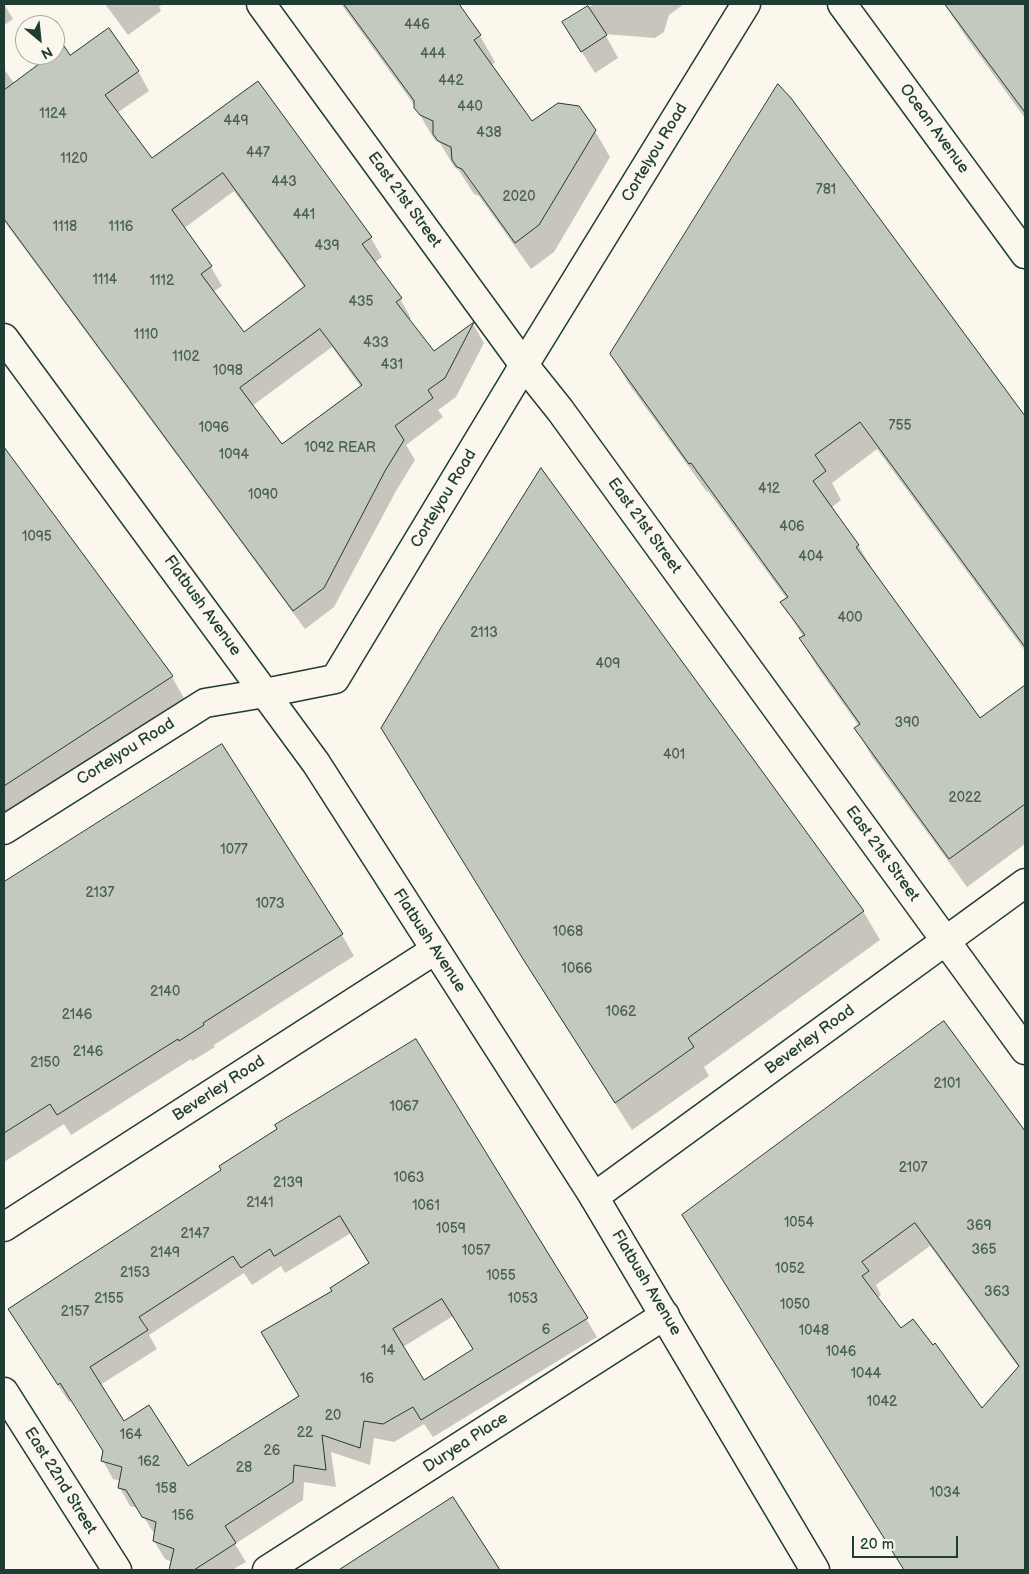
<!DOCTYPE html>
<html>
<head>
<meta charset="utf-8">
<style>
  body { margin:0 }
  #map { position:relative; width:1029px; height:1574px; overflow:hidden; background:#fbf7ec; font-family:"Balsamiq Sans",sans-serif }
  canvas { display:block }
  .frame { position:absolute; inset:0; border:5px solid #1f3d34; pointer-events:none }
  .north { position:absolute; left:15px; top:15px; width:50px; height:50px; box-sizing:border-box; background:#fbf7ec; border:1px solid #a3ada2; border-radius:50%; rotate:152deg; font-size:14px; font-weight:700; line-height:20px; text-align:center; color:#1f3d34 }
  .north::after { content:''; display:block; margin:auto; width:18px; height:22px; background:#1f3d34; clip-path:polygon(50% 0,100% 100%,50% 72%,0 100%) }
  .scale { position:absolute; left:852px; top:1536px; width:106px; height:22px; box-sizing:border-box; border:2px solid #1f3d34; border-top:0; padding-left:6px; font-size:15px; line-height:18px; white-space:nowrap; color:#1f3d34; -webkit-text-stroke:4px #fbf7ec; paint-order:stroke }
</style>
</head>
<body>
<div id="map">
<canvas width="1029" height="1574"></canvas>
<div class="frame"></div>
<div class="north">N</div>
<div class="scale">20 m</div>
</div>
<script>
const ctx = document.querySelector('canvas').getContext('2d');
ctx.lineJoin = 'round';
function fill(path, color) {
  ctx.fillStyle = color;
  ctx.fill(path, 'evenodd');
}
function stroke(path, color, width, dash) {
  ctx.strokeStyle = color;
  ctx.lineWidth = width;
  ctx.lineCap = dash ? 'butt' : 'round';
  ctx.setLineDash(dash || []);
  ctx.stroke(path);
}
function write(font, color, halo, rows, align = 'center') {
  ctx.font = font + ' "Balsamiq Sans",sans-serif';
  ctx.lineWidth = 4;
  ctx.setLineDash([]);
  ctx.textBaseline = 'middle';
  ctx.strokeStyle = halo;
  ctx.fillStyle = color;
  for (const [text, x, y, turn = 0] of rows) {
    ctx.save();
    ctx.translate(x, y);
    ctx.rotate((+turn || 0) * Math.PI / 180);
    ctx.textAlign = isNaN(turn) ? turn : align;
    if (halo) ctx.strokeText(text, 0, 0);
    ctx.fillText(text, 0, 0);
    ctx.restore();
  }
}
fill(new Path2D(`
  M4 4 13 19 4 25Z
  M105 4H163L159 7 161 11 128 35Z
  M341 4H457L480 36 495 62 491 66 532 123 595 131 610 157 554 252 531 269 479 196 474 194 458 169 455 168 440 143 436 141 431 134 415 106Z
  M594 4H684L669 15 664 32 655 38 605 34 618 58 595 73 564 23Z
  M944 4H1025V118L966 37Z
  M55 53 138 71 149 91 117 113 152 160 257 83 371 238 382 257 374 263 400 299 411 318 408 320 434 352 473 324 484 343 456 397 438 410 443 417 406 445 415 460 396 491 334 607 305 629 4 221V69L14 83 53 55H55ZM234 191 305 288 244 333 213 292 222 286 211 267 183 229ZM332 347 361 387 282 445 252 406Z
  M790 99 1025 419V651L877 449 832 483 841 500 831 508 858 545 875 574 980 720 1025 686V844L967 887 872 757 856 728 859 726 817 667 801 639 803 637 782 602 787 599 708 491 707 492 628 383 612 354Z
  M4 449 172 677 188 705 4 823Z
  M399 757 863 911 880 940 704 1067 709 1076 632 1130 541 988Z
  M342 935 354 956 214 1045 215 1047 192 1061 191 1059 71 1135 64 1124 4 1162V960L39 937Z
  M944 1023 1025 1133V1570H904L697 1239ZM930 1246 1019 1368 982 1410 900 1330 877 1298 881 1295 876 1285Z
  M416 1040 597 1337 433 1437 424 1424 394 1442 374 1438 370 1465 331 1452 336 1487 304 1482 303 1500 235 1544 246 1562 232 1570H172V1562L165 1559 154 1541 155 1535 138 1508 130 1506 120 1488 121 1481 113 1479 103 1461 104 1452 72 1400 69 1402 20 1327 223 1170ZM351 1233 370 1264 333 1291 301 1397 187 1468 124 1422 100 1385 157 1349 149 1335 244 1273 252 1285 281 1266 285 1273ZM453 1316 474 1350 423 1381 403 1347Z
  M453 1499 498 1570H341Z`), '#0003');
const building = new Path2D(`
  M344 4H459L481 35 474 40 532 121 558 103 579 106 596 130 539 225 515 243 462 169 457 167 452 160 451 147 438 141 433 134V121L420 115 414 108V101Z
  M945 4H1025V112Z
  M588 6 607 35 581 52 562 22Z
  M109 28 139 71 105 95 152 158 258 81 372 237 362 244 402 298 396 302 434 351 474 322 445 378 428 390 433 398 395 426 404 440 385 471 324 588 293 611 4 219V90L51 55H55V52L64 46 70 55ZM223 173 305 286 244 332 201 274 212 266 172 210ZM320 329 362 385 282 444 240 388Z
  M778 84 791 98 1025 416V647L860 422 815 455 826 471 813 481 859 545 856 547 980 718 1025 685V804L949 859 854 728 860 724 799 638 805 635 780 602 788 597 691 463 689 464 610 354Z
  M4 447 173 676 4 786Z
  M541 468 864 911 688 1038 694 1047 615 1103 523 959 381 728 442 626Z
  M222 744 343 934 203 1023 204 1025 179 1041 178 1039 57 1115 50 1104 4 1133V882Z
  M944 1021 1025 1131V1570H904L682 1215ZM915 1223 1019 1366 982 1408 935 1343 933 1345 913 1319 901 1328 862 1276 869 1271 862 1262Z
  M416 1039 588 1318 421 1420 413 1407 383 1424 364 1421 360 1448 322 1435 326 1470 294 1465 293 1482 225 1526 236 1543 194 1570H169L174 1549 153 1541 156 1522 142 1517 126 1490 118 1488 122 1467 101 1461 103 1451 60 1383 58 1385 8 1309 221 1170 219 1166 277 1129 275 1125ZM340 1216 369 1263 330 1288 332 1291 261 1332 299 1396 188 1466 149 1405 124 1421 90 1367 148 1330 139 1317 233 1256 241 1268 270 1249 274 1256ZM442 1299 473 1349 424 1380 393 1329Z
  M453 1497 500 1570H339Z`);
fill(building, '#c4c9be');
stroke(building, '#1f3d34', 1);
const minor = new Path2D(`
  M261 4 524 365 560 410 1025 1050
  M4 830 205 703 265 693 335 679 524 365 746 4
  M594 1197 1025 883
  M4 1227 435 950
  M4 1392 117 1570
  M267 1570 665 1315`);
const major = new Path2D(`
  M842 4 1025 254
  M4 338 316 763 594 1197 815 1570`);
stroke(minor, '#1f3d34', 31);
stroke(major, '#1f3d34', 31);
stroke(minor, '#fbf7ec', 28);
stroke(major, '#fbf7ec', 28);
write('14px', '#486056', null, [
  ["446",417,25],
  ["444",433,54],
  ["442",451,81],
  ["440",470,107],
  ["1124",53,114],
  ["449",236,121],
  ["438",489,133],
  ["447",258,153],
  ["1120",74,159],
  ["443",284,182],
  ["781",826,190],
  ["2020",519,197],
  ["441",304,215],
  ["1118",65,227],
  ["1116",121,227],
  ["439",327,246],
  ["1114",105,280],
  ["1112",162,281],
  ["435",361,302],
  ["1110",146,335],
  ["433",376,343],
  ["1102",186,357],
  ["431",392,365],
  ["1098",228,371],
  ["755",900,426],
  ["1096",214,428],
  ["1092 REAR",340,448],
  ["1094",234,455],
  ["412",769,489],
  ["1090",263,495],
  ["406",792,527],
  ["1095",37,537],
  ["404",811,557],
  ["400",850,618],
  ["2113",484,633],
  ["409",608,664],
  ["390",907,723],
  ["401",674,755],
  ["2022",965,798],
  ["1077",234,850],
  ["2137",100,893],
  ["1073",270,904],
  ["1068",568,932],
  ["1066",577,969],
  ["2140",165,992],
  ["1062",621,1012],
  ["2146",77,1015],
  ["2146",88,1052],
  ["2150",45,1063],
  ["2101",947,1084],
  ["1067",404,1107],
  ["2107",913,1168],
  ["1063",409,1178],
  ["2139",288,1183],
  ["2141",260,1203],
  ["1061",426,1206],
  ["1054",799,1223],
  ["369",979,1226],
  ["1059",451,1229],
  ["2147",195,1234],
  ["365",984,1250],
  ["1057",476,1251],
  ["2149",165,1253],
  ["1052",790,1269],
  ["2153",135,1273],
  ["1055",501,1276],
  ["363",997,1292],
  ["2155",109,1299],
  ["1053",523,1299],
  ["1050",795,1305],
  ["2157",75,1312],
  ["6",546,1330],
  ["1048",814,1331],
  ["14",388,1351],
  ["1046",841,1352],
  ["1044",866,1374],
  ["16",367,1379],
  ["1042",882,1402],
  ["20",333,1416],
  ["22",305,1433],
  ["164",131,1435],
  ["26",272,1451],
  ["162",149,1462],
  ["28",244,1468],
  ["158",166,1489],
  ["1034",945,1493],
  ["156",183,1516]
]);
write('16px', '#1f3d34', '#fbf7ec', [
  ["Ocean Avenue",934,129,54],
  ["Cortelyou Road",655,153,-59],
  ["East 21st Street",404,200,54],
  ["Cortelyou Road",444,499,-59],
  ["East 21st Street",644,526,54],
  ["Flatbush Avenue",202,606,54],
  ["Cortelyou Road",126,752,-32],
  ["East 21st Street",882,854,54],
  ["Flatbush Avenue",429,941,57],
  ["Beverley Road",810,1040,-36],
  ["Beverley Road",219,1089,-33],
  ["Flatbush Avenue",646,1283,59],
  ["Duryea Place",466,1443,-33],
  ["East 22nd Street",60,1481,58]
]);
</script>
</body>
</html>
